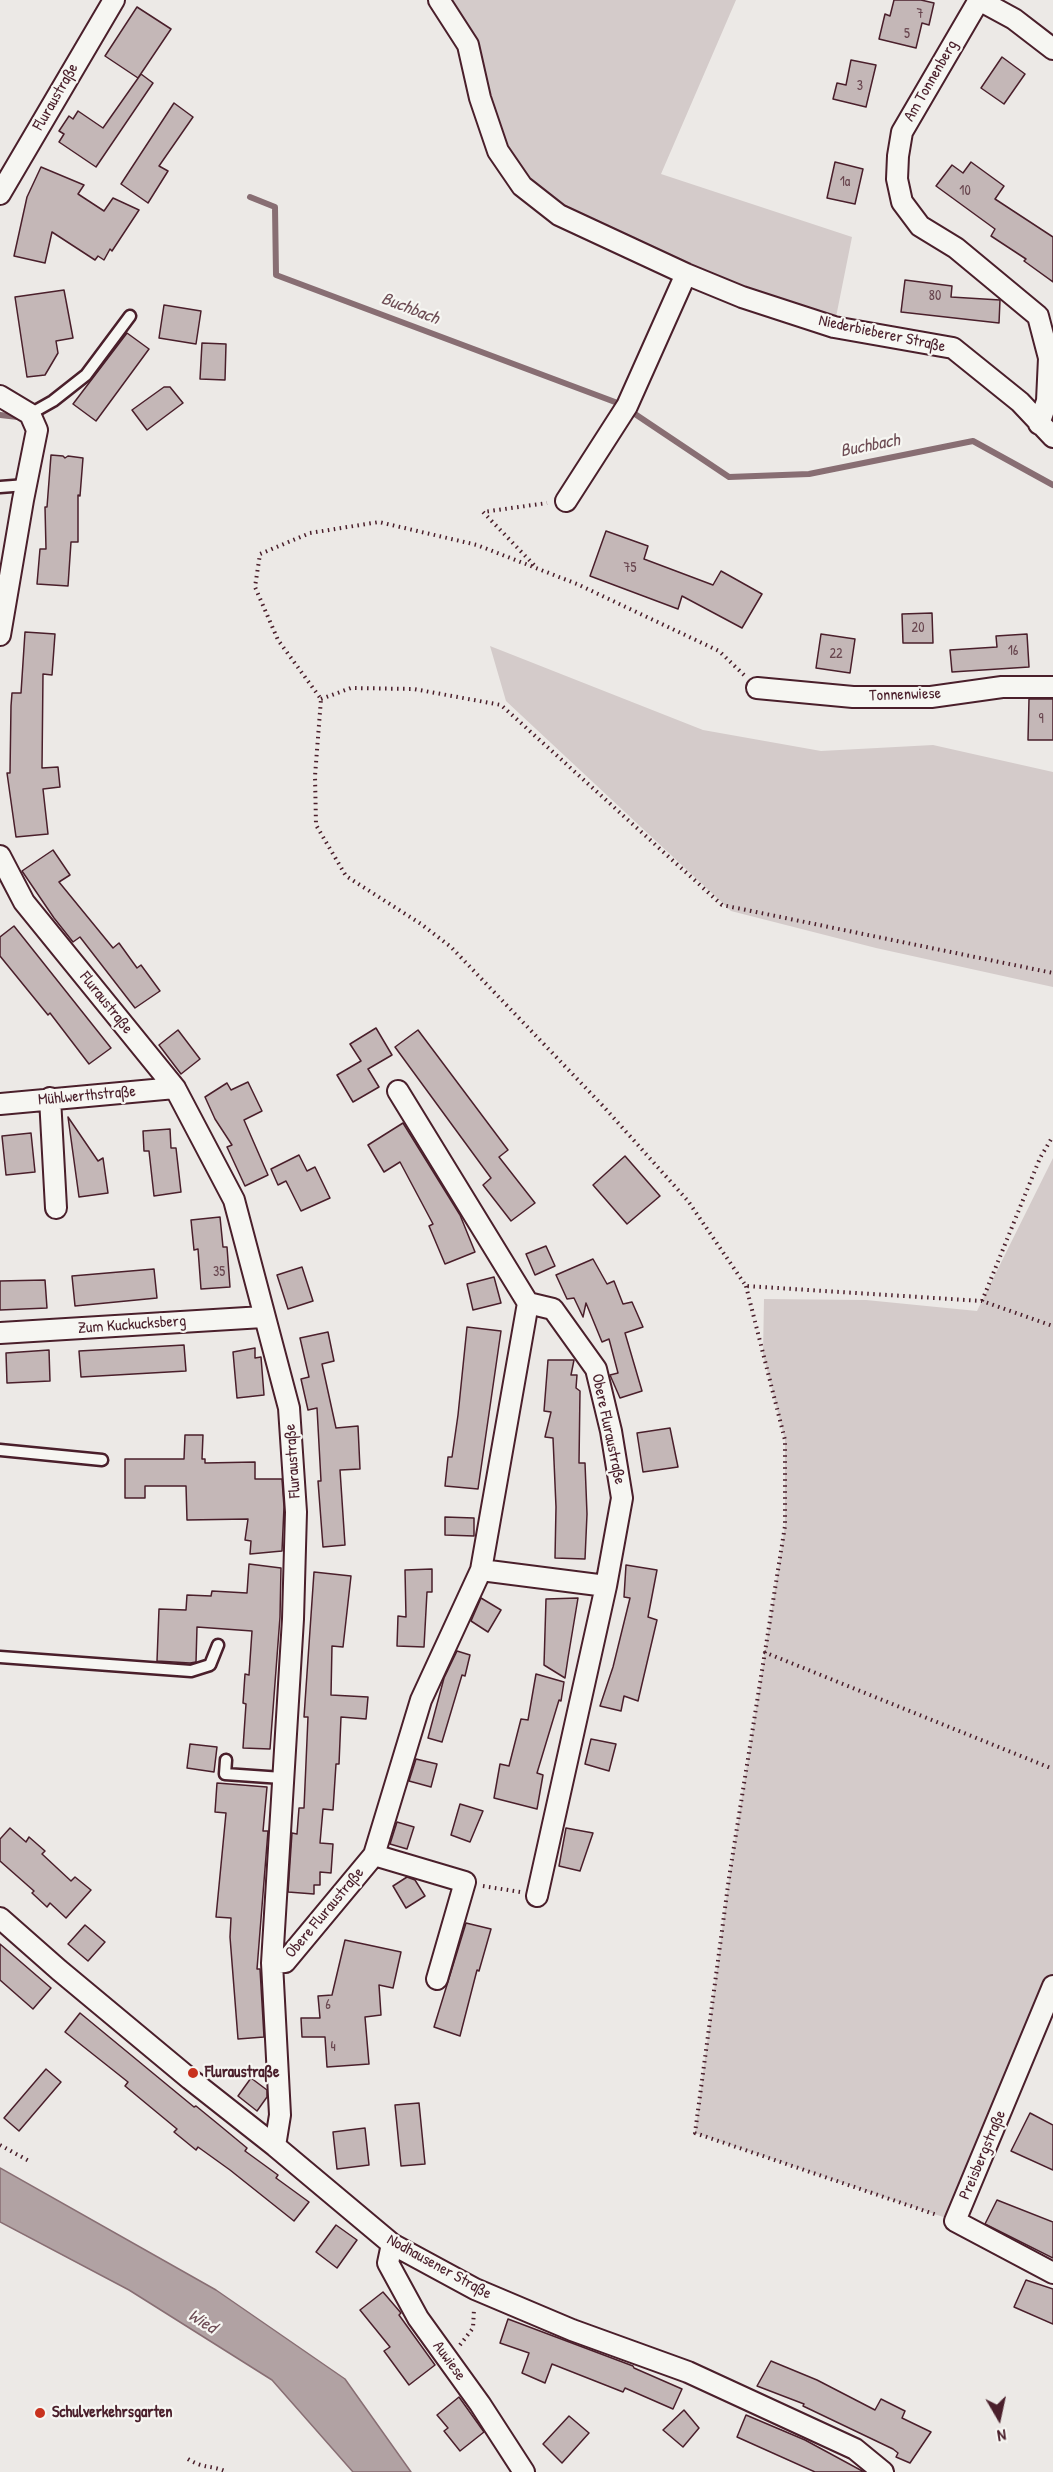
<!DOCTYPE html>
<html>
<head>
<meta charset="utf-8">
<style>
  body { margin:0 }
  #map { position:relative; width:1053px; height:2472px; overflow:hidden; background:#ece9e6; font-family:"Patrick Hand",sans-serif }
  canvas { display:block }
  .north { position:absolute; left:969px; top:2388px; width:60px; height:60px; -webkit-text-stroke:4px #f6f6f2; paint-order:stroke; rotate:171deg; font-size:16px; font-weight:700; line-height:24px; text-align:center; color:#4a1f2b }
  .north::after { content:''; display:block; margin:auto; width:21px; height:27px; background:#4a1f2b; clip-path:polygon(50% 0,100% 100%,50% 72%,0 100%) }
</style>
</head>
<body>
<div id="map">
<canvas width="1053" height="2472"></canvas>
<div class="north">N</div>
</div>
<script>
const ctx = document.querySelector('canvas').getContext('2d');
ctx.lineJoin = 'round';
function fill(path, color) {
  ctx.fillStyle = color;
  ctx.fill(path, 'evenodd');
}
function stroke(path, color, width, dash) {
  ctx.strokeStyle = color;
  ctx.lineWidth = width;
  ctx.lineCap = dash ? 'butt' : 'round';
  ctx.setLineDash(dash || []);
  ctx.stroke(path);
}
function write(font, color, halo, rows, align = 'center') {
  ctx.font = font + ' "Patrick Hand",sans-serif';
  ctx.lineWidth = 4.5;
  ctx.setLineDash([]);
  ctx.textBaseline = 'middle';
  ctx.strokeStyle = halo;
  ctx.fillStyle = color;
  for (const [text, x, y, turn = 0] of rows) {
    ctx.save();
    ctx.translate(x, y);
    ctx.rotate((+turn || 0) * Math.PI / 180);
    ctx.textAlign = isNaN(turn) ? turn : align;
    if (halo) ctx.strokeText(text, 0, 0);
    ctx.fillText(text, 0, 0);
    ctx.restore();
  }
}
fill(new Path2D(`
  M434 0H736L661 174 852 237 834 327 559 215 498 151 468 45Z
  M490 646 703 730 821 751 933 745 1053 772V987L876 948 731 911 506 701Z
  M1053 1158V1986L955 2221 695 2133 729 1878 785 1526V1440L763 1354 764 1299 866 1300 977 1311Z`), '#d4cbca');
const water = new Path2D(`
  M0 2168 216 2290 345 2379 411 2472H353L272 2380 129 2290 0 2222Z`);
fill(water, '#b1a2a3');
stroke(water, '#886e73', 1.5);
stroke(new Path2D(`
  M250 197 275 207 276 275 623 405
  M629 410 729 477 809 474 973 441 1053 485
  M0 415 18 417`), '#886e73', 6);
const building = new Path2D(`
  M894 0H921L934 3 929 25 922 23 916 48 879 39 885 14 890 16Z
  M137 7 171 29 138 78 105 56Z
  M1002 57 1025 74 1004 104 981 88Z
  M851 60 876 65 866 107 833 99 837 83 846 85Z
  M141 74 153 83 96 167 59 142 64 134 59 131 69 116 73 119 78 111 103 128Z
  M174 103 193 117 159 166 168 171 148 203 121 184Z
  M835 162 863 169 855 204 827 198Z
  M971 162 1004 186 995 199 1053 237V282L1024 261 1026 259 991 236 995 229 936 186 952 165 963 173Z
  M41 167 84 185 78 194 104 211 113 198 139 210 112 251 110 249 104 260 98 256 95 260 52 232 45 263 14 256 27 197Z
  M905 280 952 286 951 297 1000 300 999 323 901 312Z
  M64 290 73 338 56 341 58 353 45 375 27 377 15 297Z
  M164 305 201 311 196 344 159 338Z
  M127 333 149 349 96 421 73 404Z
  M202 343 226 344 225 380 200 379Z
  M164 387H170L183 403 147 430 132 410Z
  M51 455 63 456 65 458 68 456 83 458 80 496 78 495V542H71L68 586 37 584 40 549H46L45 507H47Z
  M606 531 648 546 644 559 713 585 721 571 762 594 742 628 682 596 678 609 590 576Z
  M932 613 933 643H903L902 614Z
  M25 632 55 634 52 675 43 674 42 768 58 767 60 787 43 789 48 834 16 837 7 773H10L11 706 12 693H21Z
  M821 634 855 639 850 673 816 668Z
  M1027 634 1029 667 952 672 950 650 997 647 996 636Z
  M1029 699H1053V740H1028Z
  M53 850 70 875 59 882 113 948 119 943 137 968 141 965 160 991 135 1008 80 937 73 942 54 918 22 871Z
  M14 926 111 1048 89 1064 50 1013 48 1015 0 956V937Z
  M376 1028 392 1055 368 1069 379 1087 353 1102 337 1075 361 1061 350 1044Z
  M178 1030 200 1059 181 1074 159 1045Z
  M418 1030 508 1150 499 1157 535 1203 511 1221 483 1185 491 1178 395 1047Z
  M248 1082 262 1111 244 1120 268 1175 245 1186 227 1147 232 1145 215 1119 205 1097 227 1083 231 1090Z
  M68 1117 98 1161 103 1158 108 1193 79 1197Z
  M403 1123 460 1215 475 1252 445 1264 429 1226 433 1224 400 1162 384 1172 368 1145Z
  M170 1129 171 1148H176L181 1192 154 1196 149 1151H144L143 1131Z
  M31 1133 35 1172 6 1175 2 1136Z
  M299 1155 307 1171 315 1167 330 1198 301 1211 286 1181 278 1185 271 1169Z
  M625 1156 660 1196 627 1224 593 1185Z
  M220 1217 223 1247H227L230 1287 201 1289 198 1249 194 1250 191 1220Z
  M546 1246 555 1266 535 1275 526 1254Z
  M593 1259 607 1284 614 1281 623 1304 632 1302 643 1327 625 1333 642 1391 620 1398 610 1375 618 1373 609 1339 602 1342 586 1303 583 1317 574 1298 567 1299 556 1275Z
  M302 1267 313 1301 288 1309 277 1275Z
  M154 1269 157 1298 75 1306 72 1276Z
  M494 1277 501 1303 473 1310 467 1284Z
  M45 1280 47 1308 0 1310V1281Z
  M467 1327 501 1331 478 1489 445 1486 448 1457H452L458 1415Z
  M328 1332 334 1361 322 1364 336 1428 358 1426 360 1469 340 1470 345 1545 323 1547 318 1481H321L317 1408 308 1410 301 1379 309 1377 300 1338Z
  M184 1345 186 1371 81 1377 79 1351Z
  M255 1348V1358L261 1357 264 1395 237 1398 233 1352Z
  M49 1350 50 1381 7 1383 6 1353Z
  M548 1360H574L571 1375H577L576 1388 580 1391 579 1463H585L587 1514 585 1559 555 1558 556 1507 553 1438 545 1437 551 1412 544 1411Z
  M670 1428 678 1467 643 1472 637 1433Z
  M185 1435H203L202 1459H205V1463L255 1462V1479H282L284 1507 282 1551 250 1554 251 1541 245 1540 248 1519 187 1520 186 1486H145V1498H125V1459H184Z
  M445 1517 474 1518V1536L445 1535Z
  M249 1564 281 1568 280 1617 270 1749 243 1748 246 1704 243 1703 245 1674 249 1675 252 1631 197 1627 196 1662 190 1663 157 1661 159 1609 186 1610 187 1595 211 1596 212 1591 247 1593Z
  M626 1565 657 1570 648 1617 657 1620 638 1701 624 1696 621 1711 600 1706 613 1667 630 1598 624 1597Z
  M432 1569V1592H427L424 1647 397 1646 398 1616 406 1617 405 1570Z
  M314 1572 351 1576 343 1647 332 1646 331 1695 368 1697 366 1719 341 1717 339 1764H336L333 1810 323 1809 320 1843 333 1844 331 1873 320 1872V1885H314V1894L288 1892 292 1833 297 1834 299 1808H304L308 1717H304Z
  M481 1598 501 1610 488 1632 471 1621Z
  M578 1598 568 1658 565 1678 544 1665 546 1599Z
  M457 1651 470 1655 465 1676 462 1675 442 1742 428 1738 444 1678Z
  M536 1674 564 1682 561 1701 559 1700 537 1773 543 1775 537 1809 494 1798 500 1764 509 1766 521 1719 528 1720Z
  M591 1739 616 1744 609 1771 585 1764Z
  M190 1744 217 1747 214 1772 187 1768Z
  M416 1759 437 1764 431 1787 409 1781Z
  M217 1783 267 1787 263 1831H268L257 1969H260L264 2037 238 2039 230 1937 231 1918 216 1917 226 1813 215 1812Z
  M460 1804 483 1811 470 1842 451 1835Z
  M397 1822 414 1827 407 1849 390 1844Z
  M10 1828 26 1842 29 1837 45 1851 42 1854 71 1881 75 1877 91 1890 66 1918 50 1903 47 1907 32 1893 34 1891 0 1861V1839Z
  M566 1828 593 1833 580 1871 559 1866Z
  M407 1877 415 1880 425 1896 406 1908 393 1886Z
  M466 1923 491 1929 479 1971 477 1970 460 2036 434 2027Z
  M85 1925 105 1942 88 1961 68 1944Z
  M345 1940 401 1952 393 1988 379 1985 381 2015 365 2017 369 2064 327 2067 325 2037H302L301 2018H320L318 1996 332 1995Z
  M0 1944 51 1988 33 2009 0 1980Z
  M80 2013 194 2107 196 2106 218 2124 247 2148 245 2151 278 2175 276 2178 309 2202 294 2221 230 2170 198 2147 196 2150 174 2132 177 2129 125 2086 128 2082 65 2032Z
  M46 2069 61 2082 19 2131 4 2118Z
  M251 2078 267 2090V2097L257 2111 238 2096Z
  M419 2103 425 2164 401 2166 395 2105Z
  M1030 2113 1053 2125V2170L1011 2151Z
  M365 2128 369 2165 337 2169 333 2132Z
  M997 2200 1053 2222V2258L985 2224Z
  M336 2225 357 2240 337 2268 316 2252Z
  M1026 2280 1053 2289V2324L1014 2307Z
  M383 2292 401 2313 399 2315 435 2365 409 2385 384 2351 390 2347 360 2310Z
  M508 2319 633 2366 634 2368 682 2389 673 2409 625 2388 623 2392 552 2364 545 2383 522 2373 529 2353 500 2343Z
  M771 2361 817 2380 875 2410 881 2399 905 2411 902 2418 931 2432 910 2463 896 2457 898 2453 893 2449 803 2406 804 2404 757 2386Z
  M459 2397 484 2432 460 2451 444 2431 448 2428 437 2415Z
  M684 2410 699 2428 683 2447 663 2430Z
  M746 2415 805 2440 864 2472H815L737 2437Z
  M569 2416 589 2433 562 2463 543 2444Z`);
fill(building, '#c4b7b7');
stroke(building, '#4a1f2b', 1.5);
const lane = new Path2D(`
  M30 414 53 401 86 375 130 316
  M0 487 26 485
  M0 1450 102 1460
  M0 1657 191 1671 210 1665 218 1645
  M226 1760 225 1774 282 1778`);
const street = new Path2D(`
  M439 0 468 45 480 98 498 151 522 186 559 215 686 274 742 297 834 327 953 348 1020 402 1053 437
  M979 0 902 132 898 156 897 179 902 202 920 226 956 248 1038 316 1049 358 1047 401 1039 424
  M979 0 1014 19 1053 49
  M0 194 114 0
  M0 396 30 414 37 430 23 500 0 635
  M566 501 627 406 686 274
  M757 688 853 697H931L1002 687H1053
  M0 856 24 902 175 1088 234 1200 289 1408 296 1512 293 1619 272 1963 280 2115 275 2146
  M50 1098 56 1208
  M0 1104 175 1088
  M528 1303 553 1309 596 1369 611 1431 622 1498 606 1586 537 1896
  M0 1333 263 1317
  M481 1570 606 1586
  M374 1855 465 1882 437 1979
  M0 1918 59 1970 190 2079 275 2146 392 2244 475 2289 572 2330 688 2372 855 2449 883 2472
  M272 1963 285 1962 374 1855 421 1700 481 1570 528 1303 398 1091
  M1053 1986 955 2221 1053 2273
  M392 2244 388 2263 418 2318 480 2404 524 2472`);
stroke(lane, '#4a1f2b', 15);
stroke(street, '#4a1f2b', 24);
stroke(new Path2D(`
  M534 565 483 512 547 503
  M744 675 719 651 577 584 477 545 379 522 310 533 260 554 255 587 278 640 321 699 315 776 316 825 346 876 421 924 451 947 603 1106 688 1201 746 1286 982 1301 1053 1326
  M321 699 351 688 414 689 501 705 722 905 1053 973
  M746 1286 785 1440V1526L729 1878 695 2133 937 2215
  M982 1301 1040 1158 1053 1136
  M764 1652 1053 1769
  M483 1886 520 1892
  M0 2145 29 2161
  M460 2345 473 2328 474 2309
  M188 2459C204 2469 212 2465 227 2472`), '#4a1f2b', 4, [1.5, 4.5]);
stroke(lane, '#f6f6f2', 10);
stroke(street, '#f6f6f2', 20);
for (const [x, y, r, color] of [
  [193,2073,6,"#c8321e"],
  [40,2413,6,"#c8321e"]
]) {
  const dot = new Path2D();
  dot.arc(x, y, r, 0, 2 * Math.PI);
  ctx.fillStyle = color;
  ctx.fill(dot);
  stroke(dot, '#f6f6f2', 2);
}
write('14px', '#68454e', null, [
  ["7",920,14],
  ["5",907,34],
  ["3",860,86],
  ["1a",845,182],
  ["10",965,191],
  ["80",935,296],
  ["75",630,568],
  ["20",918,628],
  ["16",1013,651],
  ["22",836,654],
  ["9",1041,719],
  ["35",219,1272],
  ["6",328,2005],
  ["4",333,2047]
]);
write('16px', '#4a1f2b', '#f6f6f2', [
  ["Am Tonnenberg",931,81,-60],
  ["Fluraustraße",56,97,-60],
  ["Niederbieberer Straße",882,334,12],
  ["Tonnenwiese",905,695,-2],
  ["Fluraustraße",106,1003,51],
  ["Mühlwerthstraße",87,1096,-5],
  ["Zum Kuckucksberg",132,1325,-4],
  ["Obere Fluraustraße",608,1429,78],
  ["Fluraustraße",293,1461,-94],
  ["Obere Fluraustraße",325,1913,-50],
  ["Preisbergstraße",983,2155,-67],
  ["Nodhausener Straße",439,2267,29],
  ["Auwiese",449,2361,54]
]);
write('bold 16px', '#4a1f2b', '#f6f6f2', [
  ["Fluraustraße",205,2073],
  ["Schulverkehrsgarten",52,2413]
], 'left');
write('italic 18px', '#6e4d55', '#f6f6f2', [
  ["Buchbach",410,309,21],
  ["Buchbach",870,446,-11],
  ["Wied",202,2322,32]
]);
</script>
</body>
</html>
